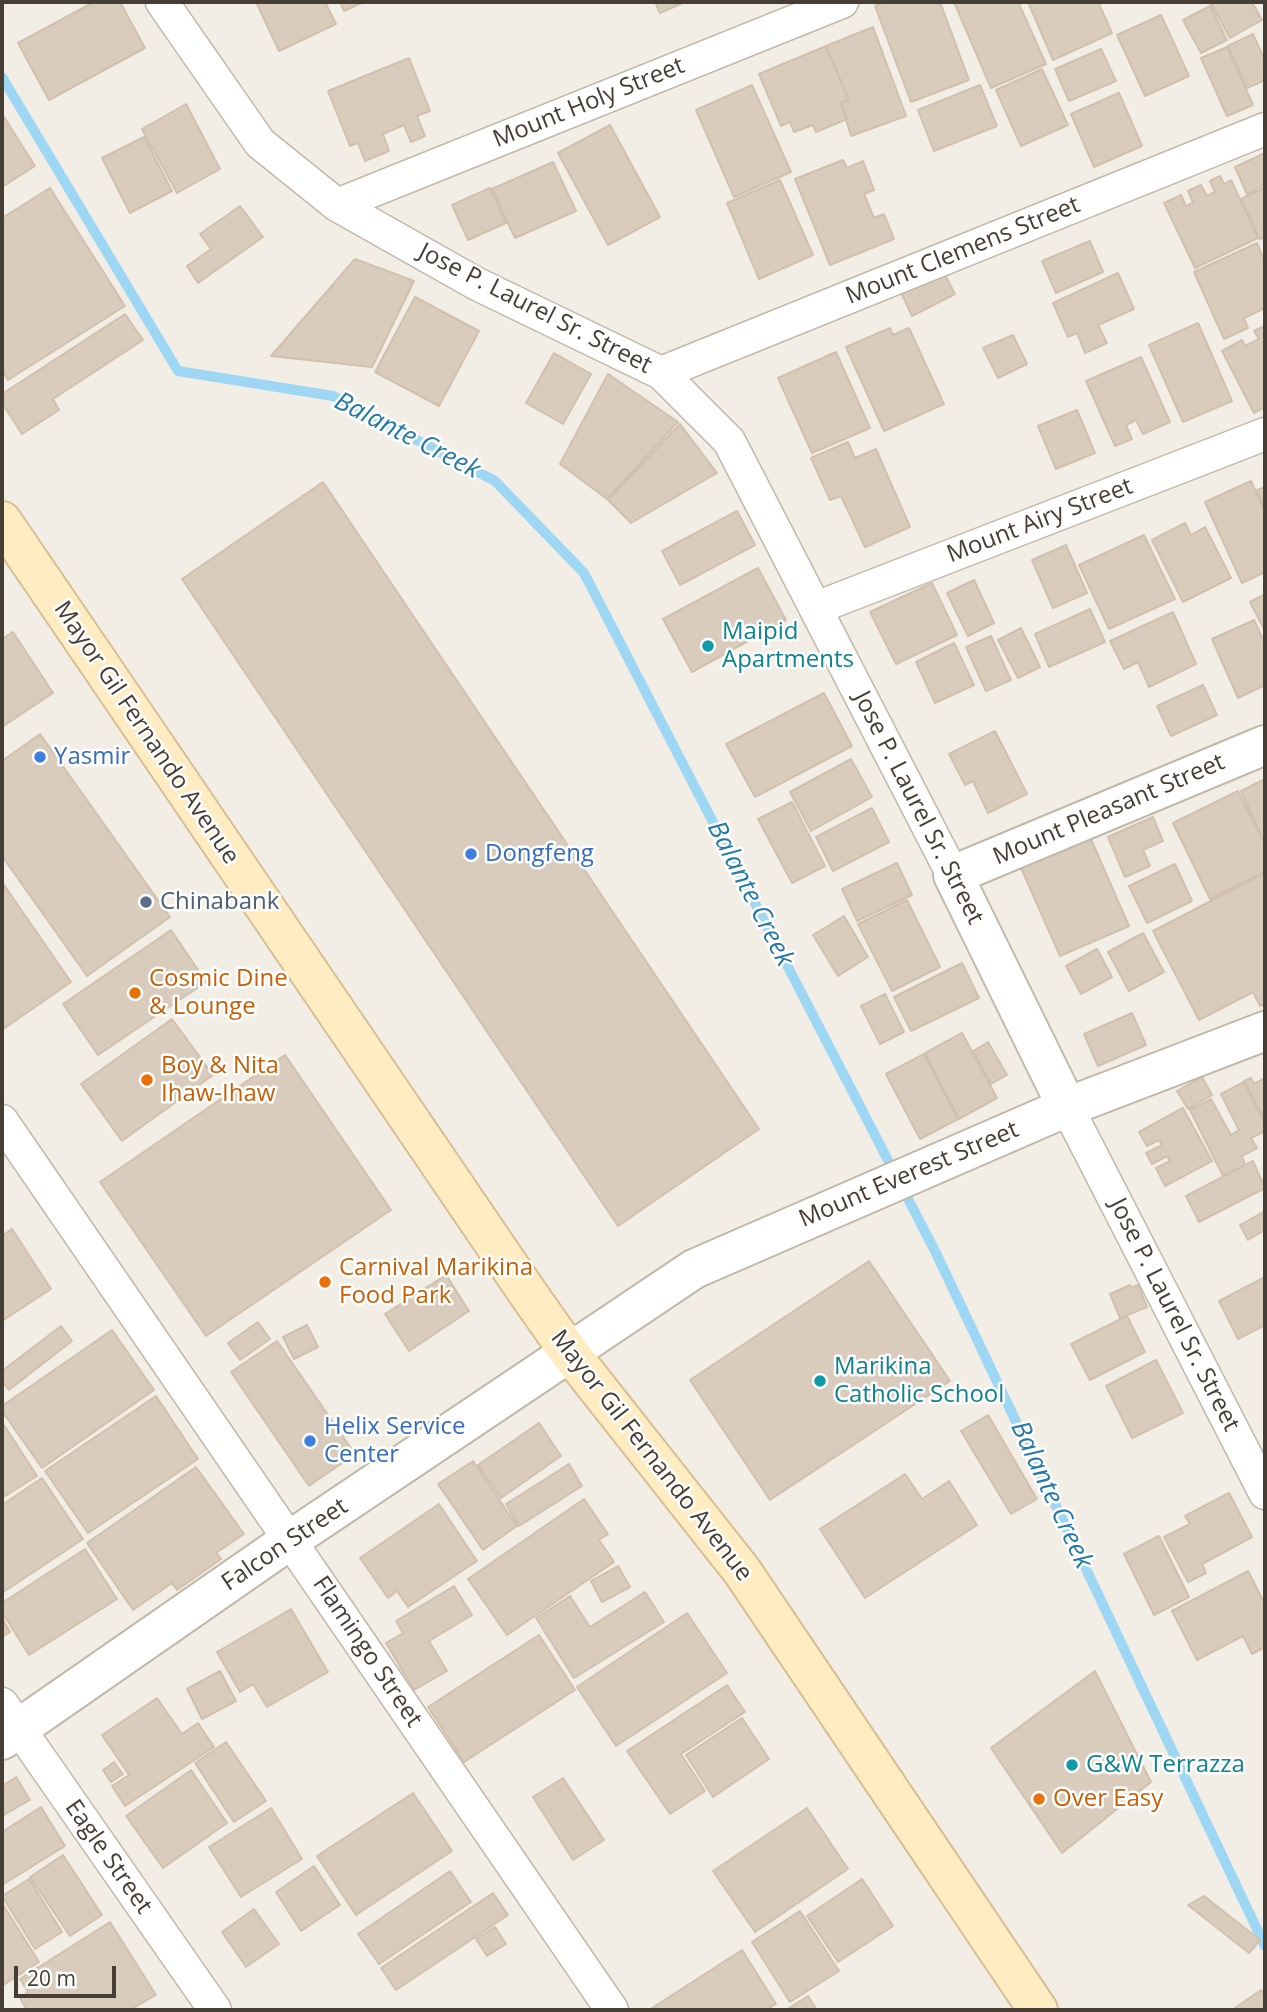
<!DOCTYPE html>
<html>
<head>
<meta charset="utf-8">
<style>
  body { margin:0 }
  #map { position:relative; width:1267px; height:2012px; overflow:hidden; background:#f3eee5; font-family:"Open Sans",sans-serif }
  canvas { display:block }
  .frame { position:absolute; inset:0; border:4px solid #463e34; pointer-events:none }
  .scale { position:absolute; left:14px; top:1966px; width:102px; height:32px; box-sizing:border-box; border:4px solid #463e34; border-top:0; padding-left:9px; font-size:21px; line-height:24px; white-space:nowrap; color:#463e34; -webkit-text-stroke:5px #fff; paint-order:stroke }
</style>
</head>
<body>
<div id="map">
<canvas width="1267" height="2012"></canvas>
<div class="frame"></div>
<div class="scale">20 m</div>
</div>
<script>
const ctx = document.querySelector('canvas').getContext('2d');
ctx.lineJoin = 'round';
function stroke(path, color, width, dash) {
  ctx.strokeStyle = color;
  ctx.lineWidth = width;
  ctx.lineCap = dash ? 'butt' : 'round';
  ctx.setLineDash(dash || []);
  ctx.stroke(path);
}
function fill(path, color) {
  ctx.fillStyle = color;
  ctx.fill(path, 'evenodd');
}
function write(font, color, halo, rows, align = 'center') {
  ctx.font = font + ' "Open Sans",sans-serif';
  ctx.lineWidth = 5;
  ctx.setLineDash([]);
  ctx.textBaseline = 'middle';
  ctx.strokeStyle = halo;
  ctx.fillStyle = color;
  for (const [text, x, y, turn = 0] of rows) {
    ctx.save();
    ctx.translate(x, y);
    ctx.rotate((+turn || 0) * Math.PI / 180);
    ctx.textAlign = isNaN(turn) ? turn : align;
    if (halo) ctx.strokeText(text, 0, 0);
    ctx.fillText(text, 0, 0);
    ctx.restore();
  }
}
stroke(new Path2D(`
  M2 77 178 371 333 396 495 481 584 573 935 1251 1265 1946`), '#9dd7f4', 10);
const building = new Path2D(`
  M94 2H120L145 48 49 100 18 43Z
  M256 2H325L336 24 279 51Z
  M340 2H364L344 11Z
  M655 2H685L660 13Z
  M886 2H940L969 80 911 102 875 6Z
  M954 2H1018L1046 64 991 88Z
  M1028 2H1098L1112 33 1053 60Z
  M1216 2H1252L1262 20 1230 38 1211 4Z
  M1210 6 1227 40 1201 53 1183 20Z
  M1161 15 1189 76 1145 96 1117 35Z
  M873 27 906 116 851 136 841 103 849 100 826 46Z
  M1253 34 1265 61V80L1247 88 1228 46Z
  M826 46 849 100 841 103 847 119 816 132 813 125 794 132 790 122 781 126 759 74Z
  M1227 47 1253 105 1227 116 1201 58Z
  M1101 49 1116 81 1069 101 1055 69Z
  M409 58 430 111 417 116 425 136 411 142 404 125 383 134 389 151 365 161 358 143 350 146 328 91Z
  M1042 69 1068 125 1021 146 996 90Z
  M752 85 791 172 734 197 696 110Z
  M980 85 997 126 934 151 918 110Z
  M1119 93 1142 146 1094 167 1071 114Z
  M186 104 220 169 177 193 142 129Z
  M2 114 35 166 2 187Z
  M610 125 660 217 608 245 558 153Z
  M144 137 172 191 130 213 102 158Z
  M1265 153V184L1247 194 1235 167Z
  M843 160 847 168 863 161 874 190 864 194 874 218 884 214 894 239 830 265 795 179Z
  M553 162 576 211 515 238 492 189Z
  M1220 176 1224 184 1231 180 1258 238 1195 268 1164 203 1181 195 1186 206 1193 202 1188 191 1201 185 1207 196 1215 192 1210 181Z
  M780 180 813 255 759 279 727 203Z
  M1265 187V237L1260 239 1241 199Z
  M50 188 125 306 8 380 2 370V218Z
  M490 188 506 223 468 240 452 205Z
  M240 206 263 237 198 283 187 266 211 249 200 234Z
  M1090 241 1103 272 1056 293 1042 261Z
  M1257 243 1265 262V308L1244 318 1248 328 1224 339 1194 272Z
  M355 259 414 281 372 367 271 356Z
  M942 269 955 294 912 316 900 290Z
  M1118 273 1134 309 1098 325 1107 343 1085 353 1077 333 1068 337 1053 303Z
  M415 297 479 331 439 406 375 372Z
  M125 314 143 340 53 399 59 410 22 434 2 403V394Z
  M1198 323 1232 401 1183 422 1149 345Z
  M1265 326V407L1254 413 1222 351 1242 340 1245 346 1259 339 1254 331Z
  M890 328 893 335 909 328 944 404 884 431 846 347Z
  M1013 335 1027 364 998 378 983 348Z
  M836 352 870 428 812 453 778 378Z
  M554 353 591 374 563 424 526 403Z
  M1141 357 1170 422 1143 434 1136 420 1126 425 1132 439 1115 446 1086 381Z
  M608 374 678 422 607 499 560 464Z
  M1077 410 1095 453 1056 469 1038 426Z
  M680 424 717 473 631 523 608 500Z
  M848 442 855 458 876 449 910 527 865 547 841 496 830 500 811 458Z
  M1251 481 1265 512V572L1242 583 1205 502Z
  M323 482 759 1129 618 1226 182 579Z
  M1265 487V507L1257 490Z
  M737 511 755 545 680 585 662 551Z
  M1185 523 1191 535 1205 527 1231 578 1183 602 1152 540Z
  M1144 535 1175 599 1109 629 1079 565Z
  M1066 545 1087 593 1053 608 1032 560Z
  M758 568 786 620 692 672 663 619Z
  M974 580 994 623 968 636 947 593Z
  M932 583 957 635 896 664 870 612Z
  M1265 594V631L1250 602Z
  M1090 609 1105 642 1049 667 1035 634Z
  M1173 612 1196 664 1149 687 1138 662 1124 669 1110 641Z
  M1254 620 1265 644V685L1238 698 1212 639Z
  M1021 628 1040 667 1018 678 998 640Z
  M13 632 53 693 2 727V639Z
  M991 636 1011 680 986 691 966 647Z
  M954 643 974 685 935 703 916 662Z
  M1203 685 1217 715 1171 736 1157 706Z
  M824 693 852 746 755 797 726 744Z
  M995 731 1027 794 988 813 973 781 965 785 949 754Z
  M40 734 170 917 87 976 2 856V761Z
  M851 759 872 797 811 831 790 792Z
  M1265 779V843L1241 791Z
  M1238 791 1265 845V872L1210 899 1173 823Z
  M792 802 825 866 792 883 758 819Z
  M872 808 889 842 833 871 816 837Z
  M1153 817 1163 841 1143 850 1150 866 1125 877 1108 837Z
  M1090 837 1129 926 1060 956 1021 868Z
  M897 863 912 895 857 921 842 889Z
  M1175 864 1192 901 1147 923 1129 886Z
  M1265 873V1004L1260 1006 1253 992 1199 1020 1153 931Z
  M2 882 71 982 2 1030Z
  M907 900 940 967 892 991 858 924Z
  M844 916 868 957 838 976 813 935Z
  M171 930 206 982 98 1055 63 1004Z
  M1143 933 1164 972 1129 991 1108 952Z
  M1097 949 1112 977 1081 994 1066 966Z
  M962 963 979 998 911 1031 894 997Z
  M885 994 904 1032 880 1044 861 1006Z
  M1132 1013 1146 1045 1098 1066 1084 1034Z
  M172 1019 213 1075 122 1141 81 1084Z
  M962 1033 997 1098 959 1119 925 1053Z
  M988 1042 1007 1075 991 1084 973 1051Z
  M924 1054 958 1119 920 1139 886 1074Z
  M285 1055 391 1210 206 1336 100 1182Z
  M1202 1077 1212 1095 1188 1109 1177 1091Z
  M1251 1078 1254 1084 1265 1078V1120L1244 1081Z
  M1244 1082 1265 1124V1131L1251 1138 1257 1148 1242 1156 1245 1165 1223 1176 1190 1110 1211 1099 1231 1135 1239 1130 1221 1094Z
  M1183 1108 1212 1161 1165 1186 1156 1168 1170 1161 1167 1156 1152 1164 1146 1153 1162 1145 1159 1140 1147 1146 1139 1132Z
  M1253 1161 1265 1188 1199 1222 1186 1196Z
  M1265 1211V1230L1248 1240 1240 1225Z
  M12 1229 51 1289 2 1321V1236Z
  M869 1261 950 1381 770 1500 690 1380Z
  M446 1275 469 1311 409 1351 385 1314Z
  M1265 1277V1325L1238 1339 1219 1301Z
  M1130 1285 1131 1288 1138 1285 1147 1307 1120 1318 1110 1294Z
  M1127 1316 1145 1352 1090 1380 1071 1344Z
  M258 1322 270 1339 240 1360 228 1343Z
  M307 1325 318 1347 294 1359 283 1337Z
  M61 1326 72 1341 9 1390 2 1381V1371Z
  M112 1330 154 1390 42 1468 2 1411V1406Z
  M277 1341 355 1454 309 1486 231 1372Z
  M1156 1360 1183 1413 1132 1438 1106 1386Z
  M156 1396 198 1459 88 1533 45 1471Z
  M988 1415 1037 1499 1011 1514 961 1431Z
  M2 1422 37 1476 2 1498Z
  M539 1423 561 1456 501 1498 478 1465Z
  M473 1461 517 1526 483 1550 438 1484Z
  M569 1464 582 1486 519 1526 506 1504Z
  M196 1467 244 1534 216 1553 221 1559 177 1590 172 1583 133 1610 87 1543Z
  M905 1474 922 1499 949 1481 977 1525 865 1598 820 1529Z
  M42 1478 83 1539 2 1593V1505Z
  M1229 1493 1252 1537 1202 1564 1206 1573 1188 1582 1164 1537 1190 1524 1185 1516Z
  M584 1499 608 1534 599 1540 614 1562 507 1635 468 1579Z
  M439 1504 477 1561 408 1607 397 1591 388 1598 360 1558Z
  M1159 1536 1189 1597 1154 1615 1124 1554Z
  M85 1549 117 1599 29 1655 2 1612V1603Z
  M618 1566 630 1587 602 1602 591 1581Z
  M1248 1571 1265 1604V1647L1252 1654 1243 1636 1197 1660 1172 1611Z
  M454 1586 472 1615 429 1641 447 1671 414 1690 386 1643 403 1633 396 1621Z
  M645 1592 664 1622 574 1678 536 1618 570 1596 590 1627Z
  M291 1609 328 1672 267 1707 253 1684 240 1692 217 1652Z
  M687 1613 727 1673 616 1746 577 1687Z
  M2 1618 10 1632 2 1637Z
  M539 1635 575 1690 464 1762 428 1707Z
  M220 1671 236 1701 202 1719 187 1689Z
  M1095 1671 1151 1782 1062 1853 991 1748Z
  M727 1685 745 1712 681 1754 705 1791 670 1814 627 1751Z
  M157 1698 182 1734 198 1723 214 1747 125 1806 112 1786 129 1775 102 1735Z
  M742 1718 769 1759 713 1797 686 1755Z
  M226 1742 266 1801 234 1822 195 1763Z
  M114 1762 123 1774 111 1782 103 1770Z
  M191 1770 227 1823 163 1868 126 1816Z
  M16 1777 30 1800 2 1816V1786Z
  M563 1778 604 1840 573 1860 533 1797Z
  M413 1793 452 1851 356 1915 317 1856Z
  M41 1807 65 1846 2 1885V1832Z
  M271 1808 302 1859 241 1897 209 1847Z
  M807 1808 848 1869 755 1932 713 1871Z
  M63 1855 102 1915 70 1936 30 1877Z
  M314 1866 340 1905 301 1931 276 1892Z
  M450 1871 471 1902 379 1964 358 1934Z
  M29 1879 62 1932 35 1949 2 1896Z
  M862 1879 893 1926 838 1962 807 1916Z
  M493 1893 508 1915 396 1990 381 1968Z
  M1204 1896 1260 1940 1249 1953 1188 1905Z
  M2 1903 39 1962 2 1986Z
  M254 1909 279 1944 246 1967 222 1932Z
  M800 1911 839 1971 790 2002 752 1942Z
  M110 1922 156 1995 130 2010H27L20 1998 28 1992 20 1979Z
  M495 1927 506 1944 487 1956 476 1939Z
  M742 1950 776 2004 766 2010H649Z
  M1261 1990 1265 1994V2010H1232Z
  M808 1996 817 2010H786Z`);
fill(building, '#d9ccbd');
stroke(building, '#d1c0ad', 2);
const minor = new Path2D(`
  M162 2 260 143 337 205 477 284 661 373 729 441 953 875
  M337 205 842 2
  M661 373 1265 129
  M816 608 1265 434
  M1067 1107 1265 1493
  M2 1121 612 2010
  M2 1704 215 2010`);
const tertiary = new Path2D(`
  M1067 1107 953 875 1265 745
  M2 1740 290 1540 694 1269 1067 1107 1265 1031`);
const secondary = new Path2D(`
  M2 521 527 1292 569 1352 742 1571 1038 2010`);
stroke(minor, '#c2b8aa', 35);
stroke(tertiary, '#c2b8aa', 42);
stroke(secondary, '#d6bf92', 42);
stroke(minor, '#fff', 32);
stroke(tertiary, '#fff', 38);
stroke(secondary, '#ffecc3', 38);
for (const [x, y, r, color] of [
  [708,646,7,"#0f9aa8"],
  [40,757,7,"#3f7fe0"],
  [471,854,7,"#3f7fe0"],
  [146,902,7,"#5c6f8a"],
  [135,993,7,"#e8710a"],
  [147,1080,7,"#e8710a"],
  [325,1282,7,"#e8710a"],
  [820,1381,7,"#0f9aa8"],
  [310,1441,7,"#3f7fe0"],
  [1072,1765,7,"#0f9aa8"],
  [1039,1799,7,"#e8710a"]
]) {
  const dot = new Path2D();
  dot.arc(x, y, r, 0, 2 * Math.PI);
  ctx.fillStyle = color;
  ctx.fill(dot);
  stroke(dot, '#fff', 2.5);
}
write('24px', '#463e34', '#fff', [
  ["Mount Holy Street",589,103,-22],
  ["Mount Clemens Street",963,251,-22],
  ["Jose P. Laurel Sr. Street",535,309,27],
  ["Mount Airy Street",1040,521,-21],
  ["Mayor Gil Fernando Avenue",146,733,56],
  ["Jose P. Laurel Sr. Street",918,808,63],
  ["Mount Pleasant Street",1109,810,-23],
  ["Mount Everest Street",909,1175,-23],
  ["Jose P. Laurel Sr. Street",1174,1315,63],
  ["Mayor Gil Fernando Avenue",651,1456,52],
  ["Falcon Street",285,1545,-34],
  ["Flamingo Street",367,1652,56],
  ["Eagle Street",108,1857,55]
]);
write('24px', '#0d838f', '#fff', [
  ["Maipid",722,632],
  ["Apartments",722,660],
  ["Marikina",834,1367],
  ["Catholic School",834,1395],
  ["G&W Terrazza",1086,1765]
], 'left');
write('24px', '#366cbe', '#fff', [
  ["Yasmir",54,757],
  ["Dongfeng",485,854],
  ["Helix Service",324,1427],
  ["Center",324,1455]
], 'left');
write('24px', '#4e5e75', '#fff', [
  ["Chinabank",160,902]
], 'left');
write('24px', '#c56008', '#fff', [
  ["Cosmic Dine",149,979],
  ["& Lounge",149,1007],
  ["Boy & Nita",161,1066],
  ["Ihaw-Ihaw",161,1094],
  ["Carnival Marikina",339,1268],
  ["Food Park",339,1296],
  ["Over Easy",1053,1799]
], 'left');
write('italic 26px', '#2579a7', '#fff', [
  ["Balante Creek",407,436,27],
  ["Balante Creek",750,894,63],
  ["Balante Creek",1051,1495,65]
]);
</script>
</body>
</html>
